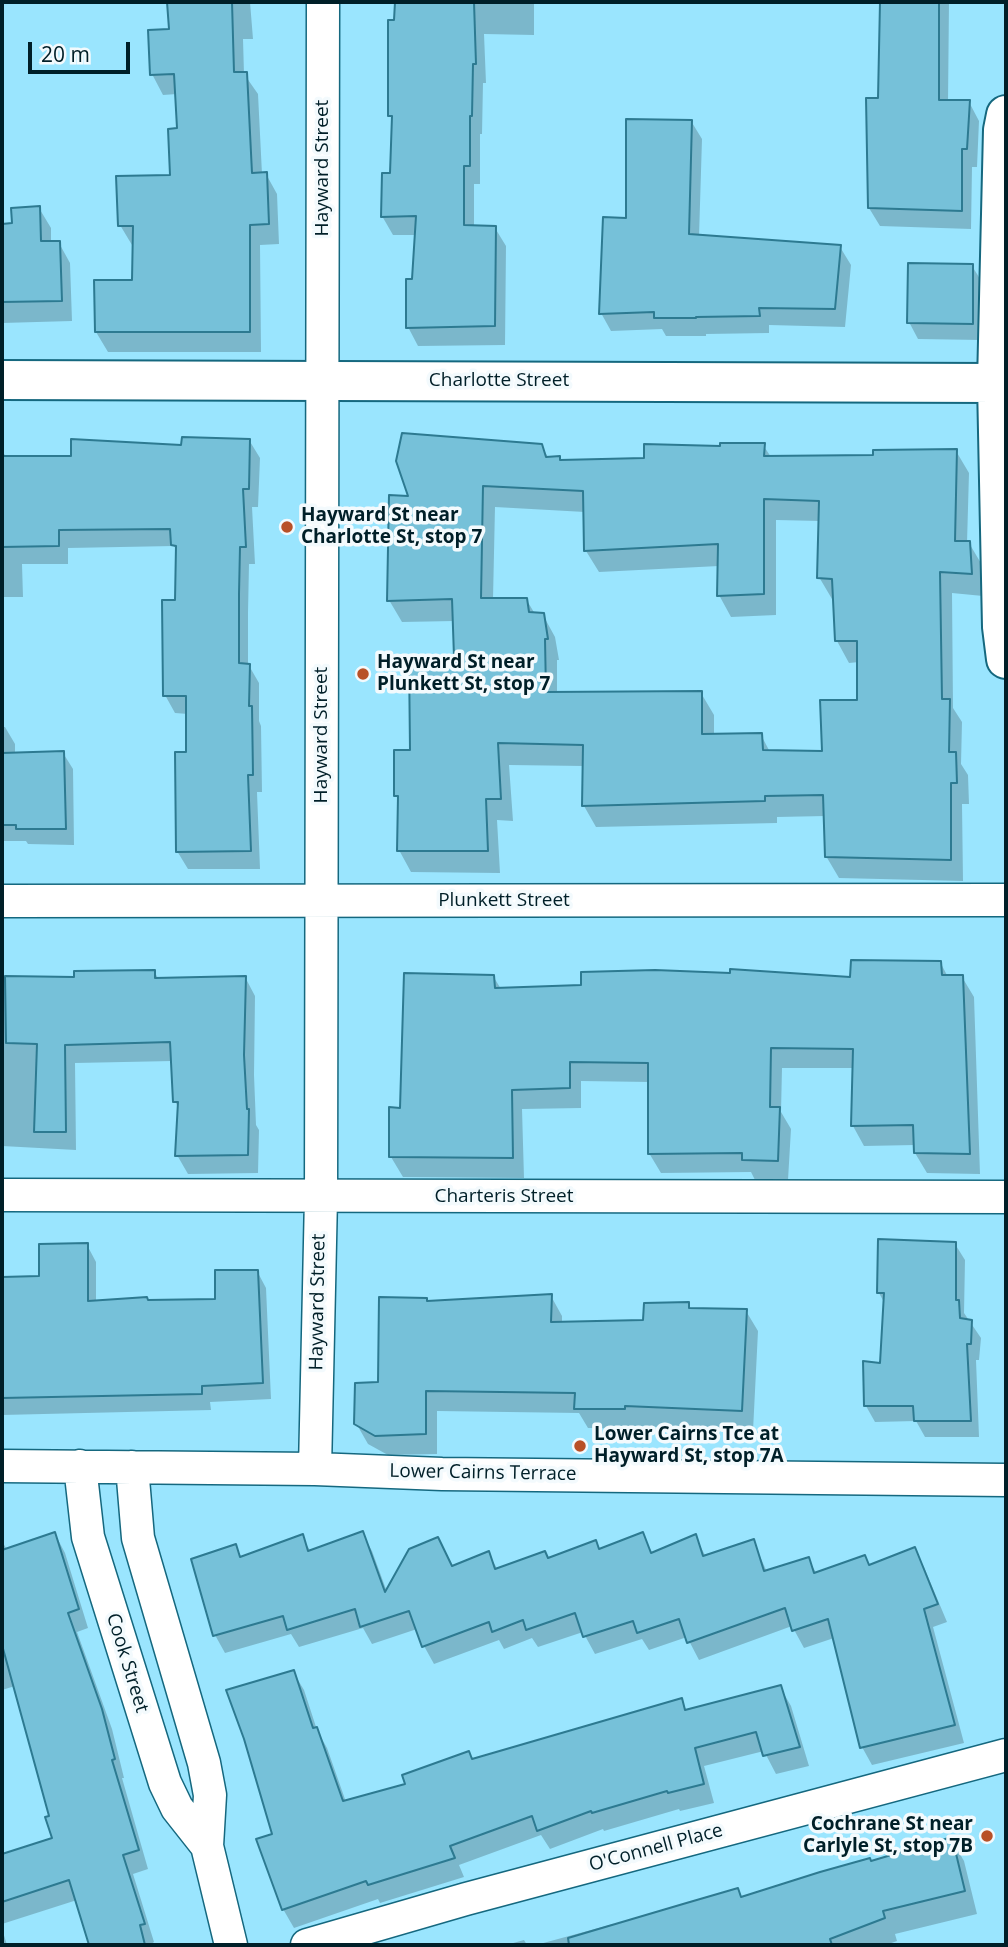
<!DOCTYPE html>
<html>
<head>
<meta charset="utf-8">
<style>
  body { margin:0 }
  #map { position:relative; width:1008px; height:1947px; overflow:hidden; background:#9ae5fe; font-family:"Open Sans",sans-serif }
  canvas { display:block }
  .frame { position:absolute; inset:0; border:4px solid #001f28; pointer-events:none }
  .scale { position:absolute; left:28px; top:42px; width:102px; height:32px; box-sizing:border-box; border:4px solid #001f28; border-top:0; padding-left:9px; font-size:21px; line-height:24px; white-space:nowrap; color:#001f28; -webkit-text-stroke:5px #f3fafd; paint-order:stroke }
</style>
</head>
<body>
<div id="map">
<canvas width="1008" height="1947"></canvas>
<div class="frame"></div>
<div class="scale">20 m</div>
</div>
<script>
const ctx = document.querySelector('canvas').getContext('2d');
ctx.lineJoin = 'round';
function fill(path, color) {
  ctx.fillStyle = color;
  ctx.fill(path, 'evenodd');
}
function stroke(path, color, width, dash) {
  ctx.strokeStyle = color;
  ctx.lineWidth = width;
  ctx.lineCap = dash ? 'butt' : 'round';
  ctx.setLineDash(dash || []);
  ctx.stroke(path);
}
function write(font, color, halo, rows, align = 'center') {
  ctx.font = font + ' "Open Sans",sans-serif';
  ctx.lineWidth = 7;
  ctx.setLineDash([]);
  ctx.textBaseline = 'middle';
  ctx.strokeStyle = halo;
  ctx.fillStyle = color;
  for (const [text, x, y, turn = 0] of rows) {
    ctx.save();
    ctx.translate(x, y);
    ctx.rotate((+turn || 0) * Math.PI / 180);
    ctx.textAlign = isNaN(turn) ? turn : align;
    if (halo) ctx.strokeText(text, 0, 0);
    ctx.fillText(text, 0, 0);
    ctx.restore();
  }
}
fill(new Path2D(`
  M169 2H250L253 39H243L244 74 258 94 262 174H266L277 194 279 244 260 245 261 352H108L96 332 134 281V245H132L120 225 172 177 178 130 177 94 163 95 152 74 171 31Z
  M397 2H534V35L484 34 486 83H483L482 134H480V184H474V227L495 228 506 246 505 345 418 346 408 327 416 235H393L382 216 392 175 393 121 390 115Z
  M882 2H949L948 102H969L979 121 977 167H972L971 229 880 226 869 208 880 100Z
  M691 121 702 139 699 237 840 247 851 265 845 327 769 325V333L706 334V336H666L662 329 611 331 601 313 628 220Z
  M39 208 51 228V243H59L70 263 72 321 2 323V226L14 225Z
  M972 266 982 282 981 340 918 339 909 322Z
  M249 440 260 458 258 507H252L255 564H249L248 613V664L259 683V721L261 726 262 792H257L260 869H188L177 851 188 754V714L175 713 165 695 177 602 178 553 174 546 68 548V564H22L23 597H2V451L7 458H72Z
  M541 445 549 459 559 458 562 462 646 459 763 445 771 457H875L956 451 969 473 967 543H969L982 565 983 596 952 593 953 708 962 722 961 764 968 775 969 804H962L963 881 839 878 826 856V816L777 817V823L596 827 584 806V766L509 765 513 821 497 820 500 873 411 872 399 850V801L396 796 412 752 456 658 454 621 402 622 389 600 410 498ZM495 507 585 512 586 551 599 572 719 566V595L731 617 776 615V520L821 521 819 577 832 599H835L837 641 849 663 859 662V701L824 752H770L761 735 714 736V715L701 693 557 694V660H559L555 637 543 615 535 614 526 599H493Z
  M2 727H5L15 744V754L63 753 73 769 74 845 28 844 26 841H2Z
  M940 962 948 977H962L974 997 980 1174 927 1173 915 1153V1145L864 1146 853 1126 854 1068H782L781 1112 791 1129 788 1180H755L751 1172 661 1173 649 1153 650 1082 581 1081V1108L522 1109 524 1178 403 1177 391 1157 402 1109 493 976 501 989 852 979Z
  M154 971 159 980 245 977 255 996 254 1075 256 1125 259 1130 258 1173 188 1174 177 1155 179 1109 175 1101 173 1061 75 1063 76 1150 2 1146V977L76 979Z
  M955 1244 965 1260 964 1313 981 1338 979 1360H976L979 1437H925L916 1421 875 1422 866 1406 881 1365 885 1304 879 1293Z
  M87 1245 96 1262V1302L217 1300 257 1271 266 1288 271 1399 210 1402 211 1410 2 1415V1279L40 1278Z
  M551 1296 562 1316V1324L645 1322 688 1304 692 1310 746 1311 758 1331 753 1431 635 1426 636 1429 588 1428 579 1413 437 1411V1454L388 1455 368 1444 356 1423 428 1303Z
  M362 1533 372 1551 387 1592 437 1539 453 1568 488 1553 498 1570 548 1559 595 1542 600 1550 642 1534 653 1554 695 1536 706 1557 753 1541 767 1572 808 1559 817 1574 865 1557 870 1566 914 1549 924 1567 947 1622 933 1627 964 1743 872 1765 862 1747 834 1638 804 1648 792 1626 699 1660 687 1637 649 1650 642 1639 595 1654 583 1632 538 1647 532 1638 504 1649 499 1640 434 1664 424 1646 417 1629 372 1644 363 1628 299 1647 291 1634 225 1653 215 1635 235 1546 242 1558 302 1537 311 1552Z
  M55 1534 65 1553 88 1628 77 1632 112 1729 124 1778H122L148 1869 133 1874 154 1942 150 1945H92L77 1900 2 1924V1850L3 1856 54 1839 51 1817 15 1686 2 1690V1541L7 1550Z
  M293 1672 304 1690 317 1730 327 1748 346 1802 407 1785 472 1760 681 1700 687 1711 780 1687 791 1706 809 1766 776 1774 764 1751 704 1766 714 1803 680 1811 679 1809 604 1831 603 1829 550 1849 541 1835 459 1865 464 1877 380 1903 378 1899 294 1928 283 1909 274 1835Z
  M951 1839 964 1861 977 1914 895 1934 897 1941 886 1945H536L613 1924 615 1926 738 1890 742 1898Z
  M2 1929 3 1932 7 1945H2Z
  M524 1940 527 1945H506Z`), '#0003');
const building = new Path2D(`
  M167 2H232L234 72H247L252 173 267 172 269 224 250 225V332H95L94 280H132L133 226H118L116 176 170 175 168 129 177 128 174 74 150 75 148 30 169 29Z
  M395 2H474L476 64H473L472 116H470V166H464V225L496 226 495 326 406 328V279H412L416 216 381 217 382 173H390L392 116H388V20H394Z
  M880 2H939V100H970L967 149H962V211L868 208 866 98H878Z
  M626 119 692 120 689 234 841 245 835 309 759 308 760 316 696 317V318H654V312L599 314 603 217 626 218Z
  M40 206 41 241H60L62 301 2 302V224L12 223 11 208Z
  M908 263 973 264V324L907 323Z
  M402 433 542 444 546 457 560 456V460L644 458V444L720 446V443H765L764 456 873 455V450L957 449 955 541H970L972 574 940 572 942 699H950L949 752H956L957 783H951V860L825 857 823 795 765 796V801L582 806 583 745 498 743 501 799H486L488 851H397L398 796H394V750H410L409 657H454L452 599 387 601 389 495 408 496 396 461ZM483 486 583 491 584 551 718 544 717 596 764 594V499L819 501 817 578 832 579 835 641H857V700H820L822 751 763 750 762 733 702 734V691L546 692 545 639H548L544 613 529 612 527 598H481Z
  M182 437 250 439 249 489H243L246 547H240L239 594V663L250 664 249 706H252L253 775H248L251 851 176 852 175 752H186V696H163L162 600H175L176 546 171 545 170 529 59 530V546L2 547V456H71V439L181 445Z
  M64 751 66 829H16V825H2V753Z
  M851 960 941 961 942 975H963L970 1154 914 1153 913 1125 851 1126 853 1049 771 1048 770 1107H780L778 1161 742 1160V1153L648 1154V1063L570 1062V1088L512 1090 513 1158 389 1157V1107L400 1108 404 973 494 975 495 988 581 985V972L655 970 730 973V969L850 977Z
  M155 970V978L246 976 244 1055 247 1109H249L248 1155 175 1156 178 1102H173L170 1042 65 1045 66 1132H34L37 1044 6 1043 5 976 74 977V971Z
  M878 1239 956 1242V1300H959L960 1318 972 1320 971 1344H967L971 1421H914L913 1406H864L863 1361 880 1363 884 1293H877Z
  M88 1243V1301L147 1297 148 1300 215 1299V1270H258L263 1383 202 1386V1394L2 1398V1277L39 1276V1244Z
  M552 1294 551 1322 643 1320 644 1303 689 1302V1308L747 1309 742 1411 625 1406V1409H574L575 1393 426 1391V1434L375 1436 354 1424 355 1383 378 1382 379 1297 427 1298V1301Z
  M363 1531 385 1592 409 1549 438 1537 452 1566 489 1551 495 1569 545 1551 548 1558 596 1540 599 1549 643 1532 651 1553 696 1534 703 1556 754 1539 764 1571 809 1557 814 1573 865 1555 869 1565 915 1547 938 1604 924 1609 955 1725 860 1748 828 1619 792 1631 785 1608 687 1643 679 1619 637 1633 633 1621 583 1637 575 1613 526 1630 523 1620 492 1632 489 1622 422 1647 409 1611 360 1627 355 1609 287 1630 283 1616 213 1636 191 1559 236 1544 240 1557 303 1534 308 1551Z
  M55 1532 79 1609 68 1613 102 1709 115 1759 112 1760 139 1850 123 1855 145 1924 140 1925 145 1945H89L69 1880 2 1902V1854L52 1838 45 1817 49 1816 2 1645V1550Z
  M294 1670 313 1728 317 1727 343 1801 405 1784 402 1775 469 1751 472 1759 682 1698 685 1710 781 1685 800 1747 763 1756 756 1732 695 1748 704 1784 668 1793 667 1791 592 1813 591 1811 537 1831 532 1816 450 1846 455 1858 368 1885 366 1881 282 1910 256 1839 272 1834 244 1739 226 1690Z
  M952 1837 965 1891 883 1911 885 1918 830 1939 832 1945H569L568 1938 683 1904 738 1888 741 1897 820 1872 870 1858 871 1861Z`);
fill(building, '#76c1d9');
stroke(building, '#2d7a91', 2);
const street = new Path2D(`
  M2 901 1006 900
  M2 1195 1006 1197
  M2 1466 315 1469 442 1474 1006 1480
  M80 1466 88 1537 165 1783 177 1808 207 1846
  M132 1467 138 1538 204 1763 210 1795 207 1846 231 1945
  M315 1469 321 1197 323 2
  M307 1945 466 1899 1006 1755`);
const secondary = new Path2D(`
  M1006 115 1003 130 997 383 1002 627 1006 659
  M2 380 997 383`);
stroke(street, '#15687f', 35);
stroke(secondary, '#15687f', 42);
stroke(street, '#fff', 32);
stroke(secondary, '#fff', 38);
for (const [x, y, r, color] of [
  [287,527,7,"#b85127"],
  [363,674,7,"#b85127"],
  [580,1446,7,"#b85127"],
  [987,1836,7,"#b85127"]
]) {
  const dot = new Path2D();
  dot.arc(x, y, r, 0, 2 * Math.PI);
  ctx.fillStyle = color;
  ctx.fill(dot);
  stroke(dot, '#f3fafd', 2.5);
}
write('19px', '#001f28', '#f3fafd', [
  ["Hayward Street",323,168,-90],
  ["Charlotte Street",499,381],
  ["Hayward Street",322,735,-90],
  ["Plunkett Street",504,901],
  ["Charteris Street",504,1197],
  ["Hayward Street",318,1302,-89],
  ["Lower Cairns Terrace",483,1473,1],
  ["Cook Street",127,1663,73],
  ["O'Connell Place",656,1848,-15]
]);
write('bold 19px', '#001f28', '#f3fafd', [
  ["Hayward St near",301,516],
  ["Charlotte St, stop 7",301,538],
  ["Hayward St near",377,663],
  ["Plunkett St, stop 7",377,685],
  ["Lower Cairns Tce at",594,1435],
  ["Hayward St, stop 7A",594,1457],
  ["Cochrane St near",973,1825,"right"],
  ["Carlyle St, stop 7B",973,1847,"right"]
], 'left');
</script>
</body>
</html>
